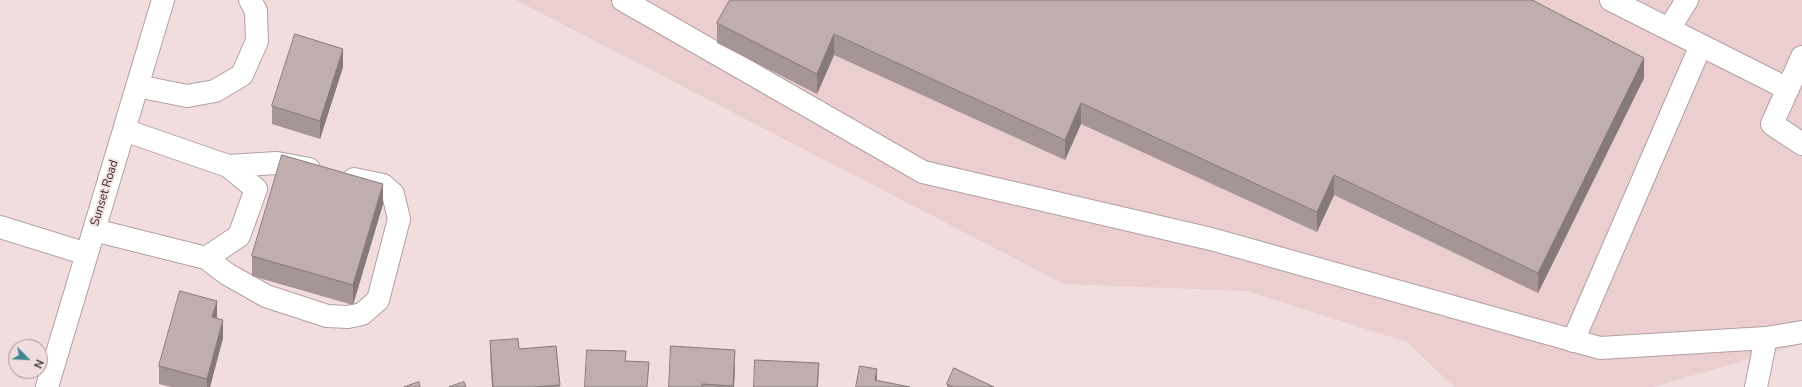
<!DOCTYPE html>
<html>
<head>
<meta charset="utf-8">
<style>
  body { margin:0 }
  #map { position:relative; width:1802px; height:387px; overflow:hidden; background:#f1ddde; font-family:"Nunito Sans",sans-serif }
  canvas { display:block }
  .north { position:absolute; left:8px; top:339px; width:40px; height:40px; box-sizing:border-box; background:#f1ddde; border:1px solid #a69798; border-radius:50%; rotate:114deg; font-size:11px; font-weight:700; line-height:16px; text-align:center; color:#362f2f }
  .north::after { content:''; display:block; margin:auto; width:14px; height:18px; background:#408691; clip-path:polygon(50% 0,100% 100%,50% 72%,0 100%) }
</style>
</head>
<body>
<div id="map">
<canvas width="1802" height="387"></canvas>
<div class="north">N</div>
</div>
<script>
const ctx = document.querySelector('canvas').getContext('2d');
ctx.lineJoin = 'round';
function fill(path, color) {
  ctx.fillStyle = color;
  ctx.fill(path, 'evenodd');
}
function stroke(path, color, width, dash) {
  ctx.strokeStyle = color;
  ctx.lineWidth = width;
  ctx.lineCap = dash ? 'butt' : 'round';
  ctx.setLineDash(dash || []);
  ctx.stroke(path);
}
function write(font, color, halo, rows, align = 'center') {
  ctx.font = font + ' "Nunito Sans",sans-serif';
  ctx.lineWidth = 3.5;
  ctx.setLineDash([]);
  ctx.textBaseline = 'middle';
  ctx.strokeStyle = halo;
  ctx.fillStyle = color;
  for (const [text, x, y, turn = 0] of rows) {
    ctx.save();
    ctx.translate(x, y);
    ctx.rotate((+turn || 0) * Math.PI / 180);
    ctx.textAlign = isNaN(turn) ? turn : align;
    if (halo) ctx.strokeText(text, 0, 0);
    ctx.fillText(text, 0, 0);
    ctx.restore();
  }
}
fill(new Path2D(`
  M516 0H1802V344L1653 387H1454L1407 342 1247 291 1064 284Z`), '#ebced0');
const minor = new Path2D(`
  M623 0 923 172 1211 239 1600 348 1766 338
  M1611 0 1788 89
  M1669 29 1687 0
  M1802 57 1772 124 1802 144
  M137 86 187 96 215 91 242 75 257 41 256 11 250 0
  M228 166 277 163 309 169
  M0 227 87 254
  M94 230 206 258 239 236 256 189 228 166 124 130
  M206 258 227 274 266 296 327 316 348 317 362 314 378 300 399 219 393 194 383 185 354 179
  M1573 341 1701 45
  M47 387 163 0
  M1756 387 1766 338 1802 332`);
stroke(minor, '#b3a0a1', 24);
stroke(minor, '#fff', 22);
fill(new Path2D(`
  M717 23 1644 78 1538 293 1334 195 1317 232 1081 124 1065 160 834 55 817 94 717 43Z
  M343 67 320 139 272 124V106Z
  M383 204 353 305 252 276V256Z
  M217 318 223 338 210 387H171L159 384V366Z
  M490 341 519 349 556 346 560 387H492L490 355Z
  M735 364 734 387H669Z
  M947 384 994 387H947Z`), '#a59596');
fill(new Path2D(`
  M834 34V55L817 94V74Z
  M343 49V67L320 139V121Z
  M1644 58V78L1538 293V273Z
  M1081 103V124L1065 160V140Z
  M1334 175V195L1317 232V212Z
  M383 184V204L353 305V285Z
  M217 301V319L212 317Z
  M223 320V338L210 387H207V379Z
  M735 350V364L734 387H733Z
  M819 363 818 387H817Z
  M877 369V383L875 380Z`), '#86797a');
const building = new Path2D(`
  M730 0H1532L1644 58 1538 273 1334 175 1317 212 1081 103 1065 140 834 34 817 74 717 23Z
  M295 34 343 49 320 121 272 106Z
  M282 155 383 184 353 285 252 256Z
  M180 291 217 301 212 317 223 320 207 379 159 366Z
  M518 339 519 349 556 346 560 385 534 387H493L490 341Z
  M671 346 735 350 733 386 702 384V387H669Z
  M587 350 626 351 625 361 649 362 647 387H585Z
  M755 360 819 363 817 387H754Z
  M860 366 877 369 875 380 910 387H856Z
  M954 368 994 387H953L947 384Z
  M419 382 420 387H404Z
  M464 382 466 387H449Z`);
fill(building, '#c0adae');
stroke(building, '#86797a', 1);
write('12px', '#362f2f', '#f1ddde', [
  ["Sunset Road",105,193,-73]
]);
</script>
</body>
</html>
